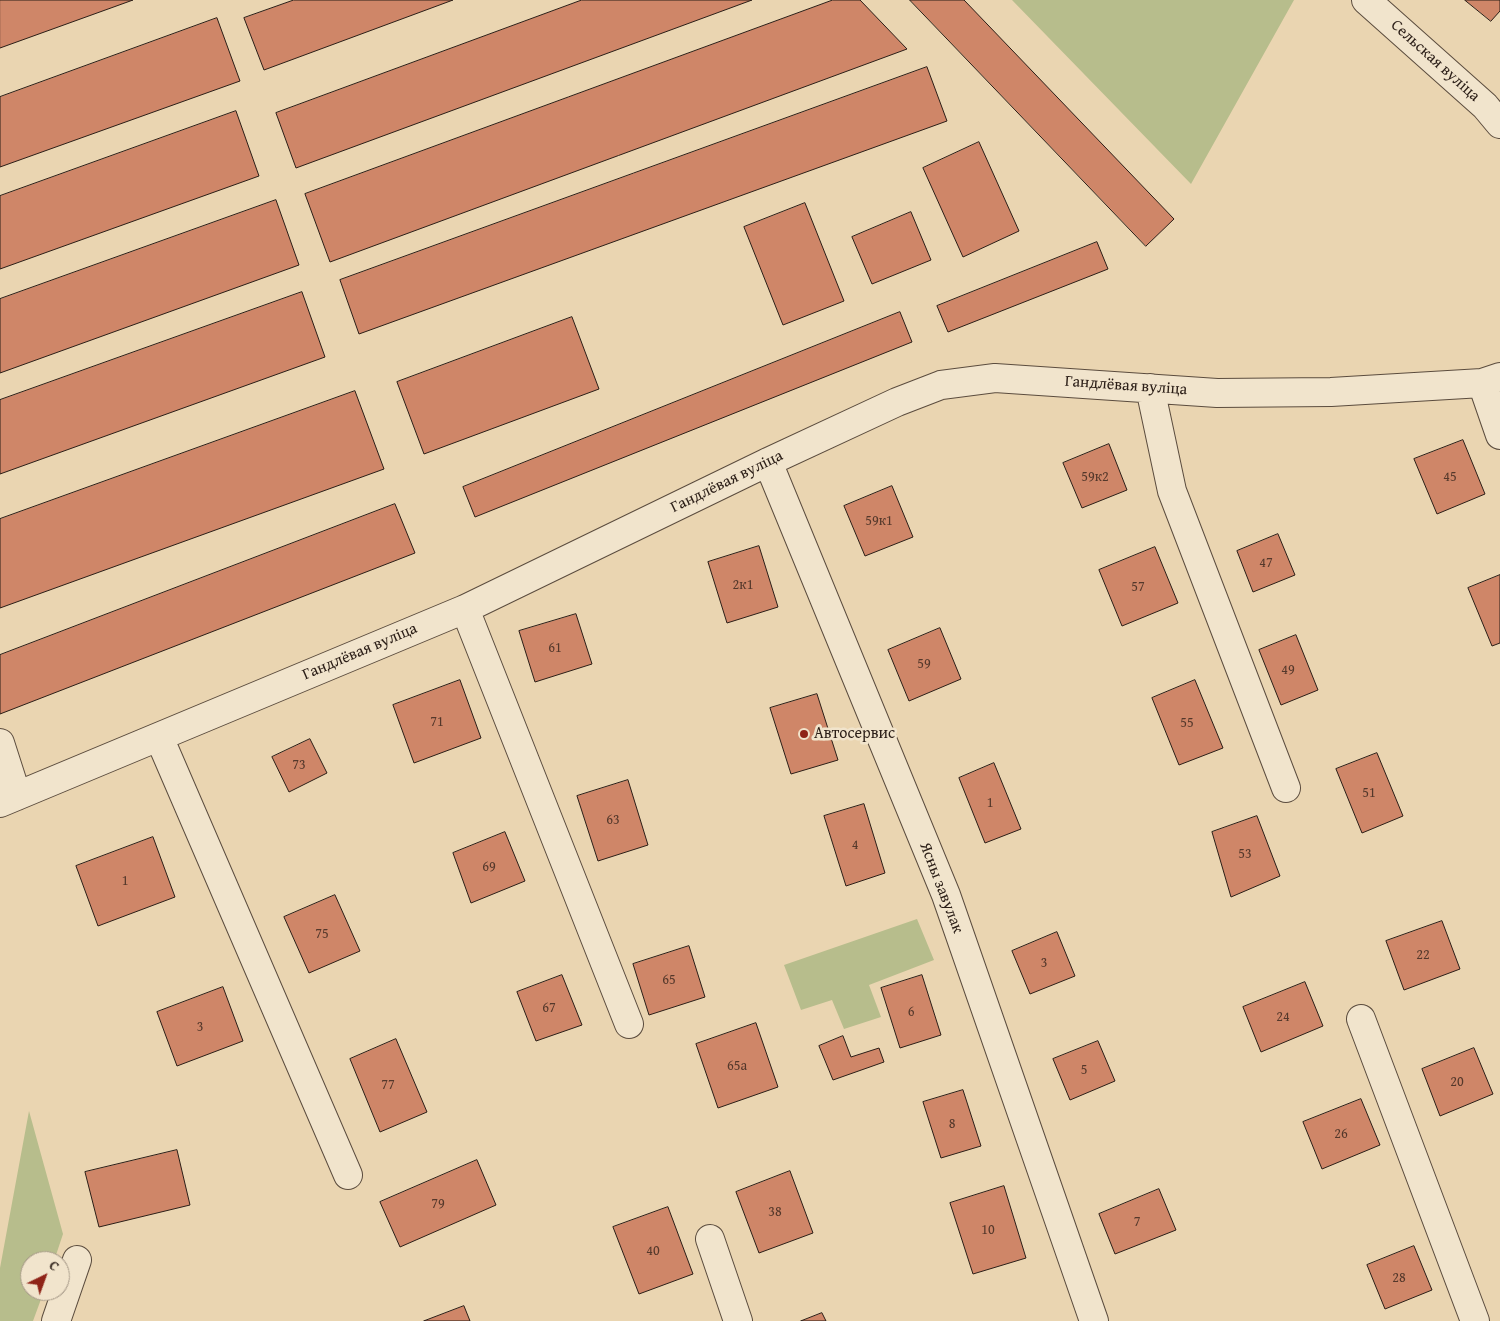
<!DOCTYPE html>
<html>
<head>
<meta charset="utf-8">
<style>
  body { margin:0 }
  #map { position:relative; width:1500px; height:1321px; overflow:hidden; background:#ead5b1; font-family:"Gentium Book Plus",serif }
  canvas { display:block }
  .north { position:absolute; left:20px; top:1251px; width:50px; height:50px; box-sizing:border-box; background:#f1e4cc; border:1px solid #a29584; border-radius:50%; rotate:42deg; font-size:14px; font-weight:700; line-height:20px; text-align:center; color:#2b1e17 }
  .north::after { content:''; display:block; margin:auto; width:18px; height:22px; background:#8f2418; clip-path:polygon(50% 0,100% 100%,50% 72%,0 100%) }
</style>
</head>
<body>
<div id="map">
<canvas width="1500" height="1321"></canvas>
<div class="north">С</div>
</div>
<script>
const ctx = document.querySelector('canvas').getContext('2d');
ctx.lineJoin = 'round';
function fill(path, color) {
  ctx.fillStyle = color;
  ctx.fill(path, 'evenodd');
}
function stroke(path, color, width, dash) {
  ctx.strokeStyle = color;
  ctx.lineWidth = width;
  ctx.lineCap = dash ? 'butt' : 'round';
  ctx.setLineDash(dash || []);
  ctx.stroke(path);
}
function write(font, color, halo, rows, align = 'center') {
  ctx.font = font + ' "Gentium Book Plus",serif';
  ctx.lineWidth = 5;
  ctx.setLineDash([]);
  ctx.textBaseline = 'middle';
  ctx.strokeStyle = halo;
  ctx.fillStyle = color;
  for (const [text, x, y, turn = 0] of rows) {
    ctx.save();
    ctx.translate(x, y);
    ctx.rotate((+turn || 0) * Math.PI / 180);
    ctx.textAlign = isNaN(turn) ? turn : align;
    if (halo) ctx.strokeText(text, 0, 0);
    ctx.fillText(text, 0, 0);
    ctx.restore();
  }
}
fill(new Path2D(`
  M1012 0H1294L1191 184Z
  M917 919 934 960 869 985 881 1017 844 1029 832 1000 801 1010 784 965Z
  M29 1111 63 1234 54 1261H30V1291H44L33 1321H0V1268Z`), '#b7bd8c');
const building = new Path2D(`
  M0 0H133L0 48Z
  M294 0H453L264 70 244 18Z
  M582 0H752L296 168 276 113Z
  M833 0H860L907 49 330 262 305 194Z
  M910 0H964L1174 219 1146 246Z
  M1465 0H1500V11L1491 21Z
  M217 18 240 81 0 167V97Z
  M927 67 947 121 359 334 340 280Z
  M236 111 259 176 0 269V196Z
  M979 142 1019 231 963 257 923 168Z
  M276 200 299 265 0 373V299Z
  M805 203 844 301 783 325 744 227Z
  M911 212 931 260 872 284 852 237Z
  M1097 242 1108 269 948 332 937 306Z
  M302 292 325 357 0 474V400Z
  M900 312 912 342 475 517 463 487Z
  M572 317 599 389 424 454 397 382Z
  M355 391 384 469 0 608V519Z
  M1463 440 1485 494 1437 514 1414 459Z
  M1109 444 1127 490 1082 508 1063 463Z
  M892 486 913 537 865 556 844 506Z
  M395 504 415 553 0 714V655Z
  M1278 534 1295 575 1253 592 1237 551Z
  M759 546 778 607 727 623 708 562Z
  M1155 547 1178 603 1122 626 1099 570Z
  M1500 575V643L1492 646 1468 588Z
  M576 614 592 664 535 682 519 631Z
  M940 628 961 679 909 701 888 650Z
  M1296 635 1318 690 1281 705 1259 650Z
  M460 680 481 738 414 763 393 705Z
  M1195 680 1223 748 1179 765 1152 698Z
  M817 694 838 760 791 774 770 708Z
  M310 739 327 773 289 792 272 757Z
  M1377 753 1403 816 1362 833 1336 769Z
  M994 763 1021 829 985 843 959 778Z
  M628 780 648 845 598 861 577 796Z
  M864 804 885 873 846 886 824 816Z
  M1257 816 1280 876 1231 897 1212 832Z
  M505 832 525 881 471 903 453 853Z
  M153 837 175 897 98 926 76 866Z
  M335 895 360 951 309 973 284 917Z
  M1442 921 1460 969 1404 990 1386 941Z
  M1057 932 1075 976 1030 994 1012 951Z
  M689 946 705 997 649 1015 633 964Z
  M562 975 582 1025 536 1041 517 992Z
  M922 975 941 1035 900 1048 881 988Z
  M1305 982 1323 1026 1261 1052 1243 1007Z
  M223 987 243 1041 177 1066 157 1012Z
  M756 1023 778 1087 718 1108 696 1044Z
  M843 1036 851 1057 879 1048 884 1062 833 1080 819 1046Z
  M396 1039 427 1112 380 1132 350 1059Z
  M1098 1041 1115 1081 1070 1100 1053 1059Z
  M1474 1048 1493 1094 1440 1116 1422 1069Z
  M963 1090 981 1146 941 1158 923 1102Z
  M1361 1099 1380 1145 1322 1169 1303 1122Z
  M177 1150 190 1205 99 1227 85 1172Z
  M477 1160 496 1205 400 1247 380 1202Z
  M790 1171 813 1233 759 1253 736 1192Z
  M1004 1186 1026 1258 973 1274 950 1203Z
  M1159 1189 1176 1230 1115 1254 1099 1214Z
  M668 1207 693 1274 639 1294 613 1227Z
  M1414 1246 1432 1290 1385 1309 1367 1265Z
  M464 1306 470 1321H424Z
  M822 1313 826 1321H801Z`);
fill(building, '#cf8668');
stroke(building, '#2b1e17', 1);
const minor = new Path2D(`
  M1366 0 1485 106 1500 124
  M1482 383 1500 435
  M1150 388 1172 491 1286 788
  M768 462 946 895 1094 1321
  M465 609 629 1024
  M159 737 348 1175
  M0 743 17 796
  M0 803 465 609 768 462 897 402 941 385 995 378 1217 393 1331 392 1482 383 1500 377
  M1361 1019 1475 1321
  M710 1239 738 1321
  M56 1321 77 1260`);
stroke(minor, '#5b4c3e', 30);
stroke(minor, '#f1e4cc', 28);
for (const [x, y, r, color] of [
  [804,734,5,"#8f2418"]
]) {
  const dot = new Path2D();
  dot.arc(x, y, r, 0, 2 * Math.PI);
  ctx.fillStyle = color;
  ctx.fill(dot);
  stroke(dot, '#f1e4cc', 2);
}
write('14px', '#54382b', null, [
  ["59к2",1095,477],
  ["45",1450,477],
  ["59к1",879,521],
  ["47",1266,563],
  ["2к1",743,585],
  ["57",1138,587],
  ["61",555,648],
  ["59",924,664],
  ["49",1288,670],
  ["71",437,722],
  ["55",1187,723],
  ["73",299,765],
  ["51",1369,793],
  ["1",990,803],
  ["63",613,820],
  ["4",855,845],
  ["53",1245,854],
  ["69",489,867],
  ["1",125,881],
  ["75",322,934],
  ["22",1423,955],
  ["3",1044,963],
  ["65",669,980],
  ["67",549,1008],
  ["6",911,1012],
  ["24",1283,1017],
  ["3",200,1027],
  ["65а",737,1066],
  ["5",1084,1070],
  ["20",1457,1082],
  ["77",388,1085],
  ["8",952,1124],
  ["26",1341,1134],
  ["79",438,1204],
  ["38",775,1212],
  ["7",1137,1222],
  ["10",988,1230],
  ["40",653,1251],
  ["28",1399,1278]
]);
write('16px', '#2b1e17', '#f1e4cc', [
  ["Сельская вуліца",1435,61,42],
  ["Гандлёвая вуліца",1126,386,4],
  ["Гандлёвая вуліца",727,482,-26],
  ["Гандлёвая вуліца",360,652,-23],
  ["Ясны завулак",941,888,69]
]);
write('16px', '#2b1e17', '#f1e4cc', [
  ["Автосервис",814,734]
], 'left');
</script>
</body>
</html>
